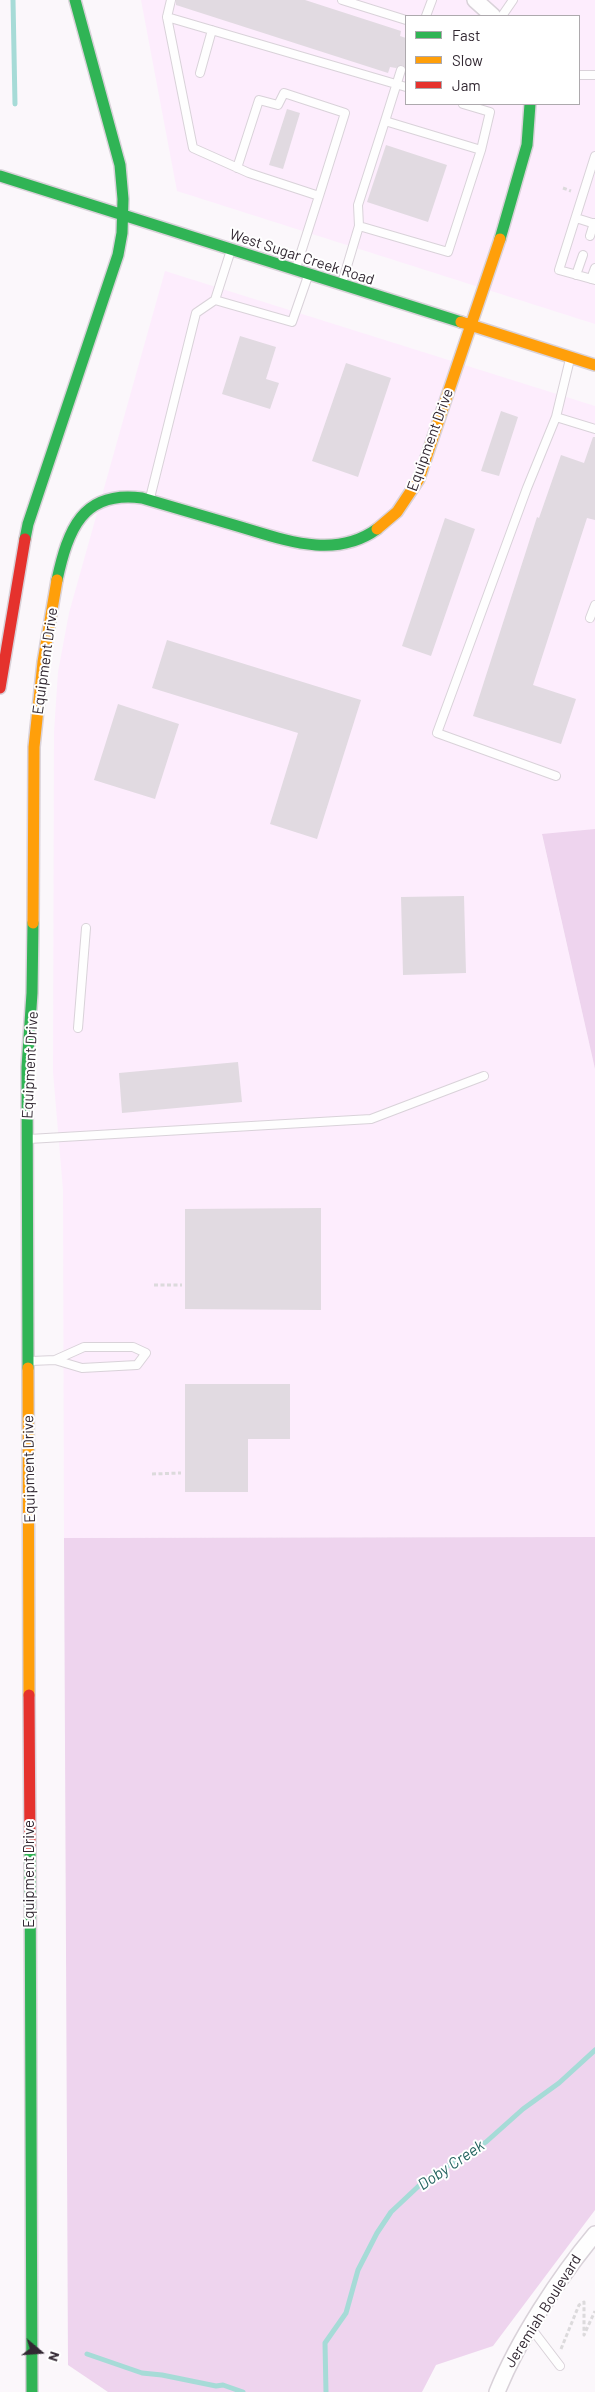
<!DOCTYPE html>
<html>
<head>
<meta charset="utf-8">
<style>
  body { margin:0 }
  #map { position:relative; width:595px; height:2392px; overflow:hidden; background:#fbf7fb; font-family:Barlow,sans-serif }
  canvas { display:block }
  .legend { position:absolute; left:405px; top:15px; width:175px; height:90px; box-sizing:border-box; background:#fff; border:1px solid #ada9ad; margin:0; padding:6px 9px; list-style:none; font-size:15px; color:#322832 }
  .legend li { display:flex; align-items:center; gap:10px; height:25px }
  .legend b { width:25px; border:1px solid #ada9ad }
  .north { position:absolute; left:15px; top:2327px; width:50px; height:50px; -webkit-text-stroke:4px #fff; paint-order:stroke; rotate:108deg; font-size:14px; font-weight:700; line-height:20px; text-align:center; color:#322832 }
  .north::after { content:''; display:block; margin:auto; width:18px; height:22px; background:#322832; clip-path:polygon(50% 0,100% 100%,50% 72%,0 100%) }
</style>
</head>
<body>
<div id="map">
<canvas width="595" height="2392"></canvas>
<ul class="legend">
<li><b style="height:6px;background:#30b455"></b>Fast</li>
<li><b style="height:6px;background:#ff9f0a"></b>Slow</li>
<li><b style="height:6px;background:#e5322d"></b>Jam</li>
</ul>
<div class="north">N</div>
</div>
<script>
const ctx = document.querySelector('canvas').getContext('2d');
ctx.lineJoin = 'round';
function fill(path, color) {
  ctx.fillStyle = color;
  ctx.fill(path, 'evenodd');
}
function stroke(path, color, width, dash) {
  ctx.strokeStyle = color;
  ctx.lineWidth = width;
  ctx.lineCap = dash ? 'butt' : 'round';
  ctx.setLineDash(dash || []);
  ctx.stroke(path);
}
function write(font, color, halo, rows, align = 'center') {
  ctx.font = font + ' Barlow,sans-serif';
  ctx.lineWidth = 4;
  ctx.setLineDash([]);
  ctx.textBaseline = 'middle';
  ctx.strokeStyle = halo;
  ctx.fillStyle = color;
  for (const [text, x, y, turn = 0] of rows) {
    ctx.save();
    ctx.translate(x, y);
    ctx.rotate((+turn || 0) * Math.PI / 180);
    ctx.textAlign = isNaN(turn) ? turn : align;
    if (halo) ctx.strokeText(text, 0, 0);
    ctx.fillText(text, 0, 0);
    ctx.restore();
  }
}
fill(new Path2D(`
  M141 0H595V324L177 191ZM406 16H579V104H406Z
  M165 271 595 406V829L542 835 595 1069V1537L64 1538 63 1190 53 1072 54 732 58 672 69 613Z`), '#fdedfd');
fill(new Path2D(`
  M595 829V1069L542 834Z
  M595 1537V2210L493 2346 436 2365 422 2392H108L68 2365 64 1538Z`), '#eed4ee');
stroke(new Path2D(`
  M13 0 15 104
  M87 2354 142 2373 162 2375 216 2386 223 2385 243 2392
  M326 2392 325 2343 346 2313 358 2270 377 2233 391 2212 424 2181 486 2142 523 2109 559 2083 595 2050`), '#a6dbd7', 5);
fill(new Path2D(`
  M176 0H305L401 31 400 36 406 38V68L402 65 396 68 390 67 388 73 176 5Z
  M287 109 300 113 283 169 269 165Z
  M386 145 447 165 428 222 367 202Z
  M240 336 276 347 266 379 279 383 270 409 222 394Z
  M346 363 391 378 358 477 312 461Z
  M501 411 518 417 499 476 481 471Z
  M593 437H595V520L587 518 533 685 576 699 561 744 473 716 537 517 539 518 561 455 584 463Z
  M445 518 475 529 431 656 402 646Z
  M167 640 361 700 317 839 270 824 298 733 152 688Z
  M118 704 179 724 155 799 94 780Z
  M464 896 466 973 403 975 401 897Z
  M238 1062 242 1102 122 1113 119 1073Z
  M321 1208V1310L185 1309V1209Z
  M185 1384H290V1439H248V1492H185Z`), '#e1dae1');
const lane = new Path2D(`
  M342 0 406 20
  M426 16 432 0
  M502 16 513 0
  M167 17 171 0
  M200 73 212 30
  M579 75H595
  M385 121 401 70
  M595 156 559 270 595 280
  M237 168 259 100 278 105 284 93 345 113 319 196
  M576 218 595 224
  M359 226 358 205 385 121 481 150
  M590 236 594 223
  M231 250 215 300 292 322 308 276
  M296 268 319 196 249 173 193 148 167 17 406 87
  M576 275 583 255
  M591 279 595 268
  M342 283 359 226 448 252 481 150 490 112 463 104
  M570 359 556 417 595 429
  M556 417 527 488 437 733 556 776
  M150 498 196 313 215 300
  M590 618 595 605
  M78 1028 86 928
  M29 1139 371 1119 484 1076
  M31 1361 55 1360 82 1368 137 1365 146 1353 133 1347H84L55 1360
  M531 2328 560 2366`);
const street = new Path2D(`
  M475 0 493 16
  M497 2392C518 2340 559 2277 595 2234`);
const fast = new Path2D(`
  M0 176 123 215
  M123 215 461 322
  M500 239 527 145 530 104
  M25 539 28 524 118 255 122 233 123 199 120 165 75 0
  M57 580C68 530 82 490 142 498 173 507 203 516 234 525 280 538 333 561 377 529
  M28 1368 27 1067 32 993 33 923
  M30 1848 32 2392`);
const slow = new Path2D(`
  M461 322 595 365
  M377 529 397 512 419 479 500 239
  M33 923 34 747 43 662 57 580
  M28 1368 29 1695`);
const jam = new Path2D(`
  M0 688 25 539
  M29 1695 30 1848`);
stroke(lane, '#d9d2d9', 10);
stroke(street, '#d9d2d9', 18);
stroke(fast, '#d9d2d9', 14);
stroke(slow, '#d9d2d9', 14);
stroke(jam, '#d9d2d9', 14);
stroke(new Path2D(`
  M563 188 571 191
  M154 1285H182
  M152 1474 181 1473
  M561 2349 579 2305 584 2302V2335L595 2311`), '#dcdadc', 3, [4, 2.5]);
stroke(lane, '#fefefe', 8);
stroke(street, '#fefefe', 15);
stroke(fast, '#30b455', 11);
stroke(slow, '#ff9f0a', 11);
stroke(jam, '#e5322d', 11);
write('15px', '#322832', '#fff', [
  ["West Sugar Creek Road",302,257,18],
  ["Equipment Drive",430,440,-70],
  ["Equipment Drive",45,661,-82],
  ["Equipment Drive",30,1065,-87],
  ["Equipment Drive",29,1469,-91],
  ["Equipment Drive",29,1874,-90],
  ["Jeremiah Boulevard",543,2311,-58]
]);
write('italic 16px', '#22625e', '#fff', [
  ["Doby Creek",451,2165,-34]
]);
</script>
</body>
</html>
